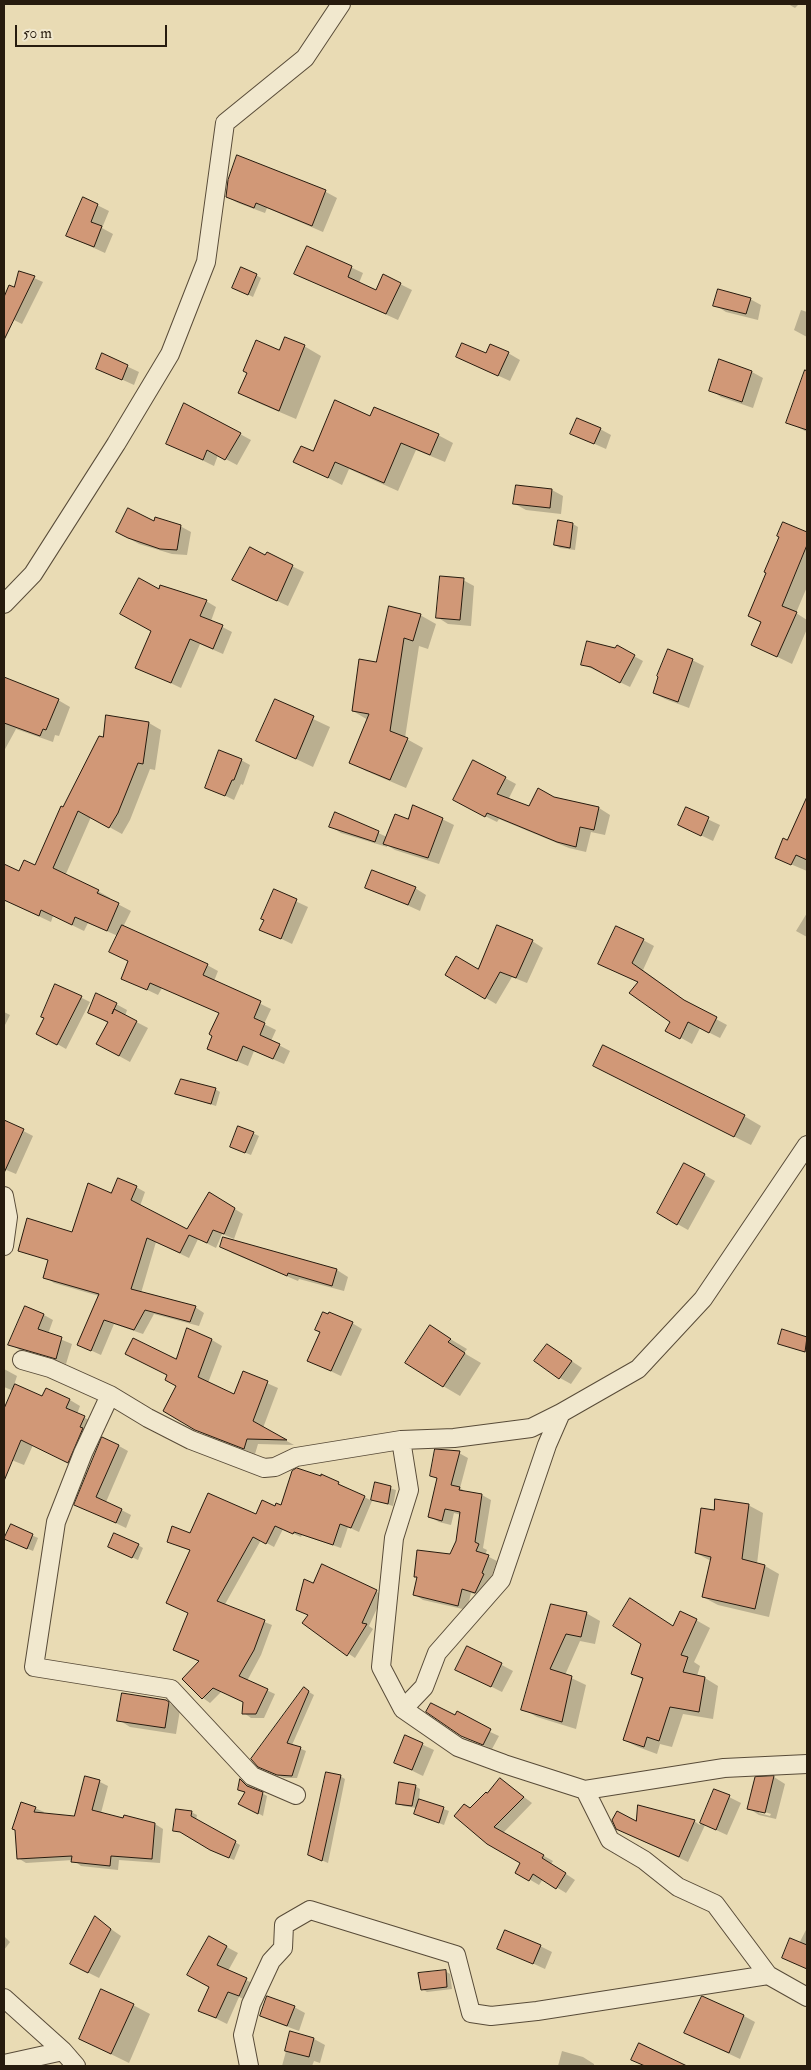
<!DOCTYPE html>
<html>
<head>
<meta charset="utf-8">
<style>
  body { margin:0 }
  #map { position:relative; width:811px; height:2070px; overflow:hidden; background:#e9dbb4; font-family:"IM FELL Double Pica",serif }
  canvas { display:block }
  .frame { position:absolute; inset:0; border:5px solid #271b0e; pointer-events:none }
  .scale { position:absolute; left:15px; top:25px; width:152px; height:22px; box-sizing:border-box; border:2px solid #271b0e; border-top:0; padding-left:6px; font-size:15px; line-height:18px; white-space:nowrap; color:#271b0e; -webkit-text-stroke:4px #f1e8ce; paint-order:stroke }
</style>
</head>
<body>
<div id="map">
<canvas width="811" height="2070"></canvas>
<div class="frame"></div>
<div class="scale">50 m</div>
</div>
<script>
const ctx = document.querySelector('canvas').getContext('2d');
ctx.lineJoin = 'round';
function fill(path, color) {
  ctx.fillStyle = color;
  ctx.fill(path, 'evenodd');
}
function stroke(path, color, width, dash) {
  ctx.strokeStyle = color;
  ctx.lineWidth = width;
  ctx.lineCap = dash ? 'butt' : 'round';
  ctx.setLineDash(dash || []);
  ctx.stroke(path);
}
fill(new Path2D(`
  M788 4H799L795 8Z
  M238 157 326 192 337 198 323 232 267 208 265 213 238 203 227 197Z
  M97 205 109 211 102 228 113 234 105 253 68 236Z
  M308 247 363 273 359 283 376 291 400 284 412 290 398 320 296 274Z
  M256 275 261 278 253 297 239 290Z
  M34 278 43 282 22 324 4 315V300L10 286 15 289Z
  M750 299 761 305 758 320 726 312 715 305Z
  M801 310 807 312V337L794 330Z
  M304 346 321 356 296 419 256 402 240 393 280 352Z
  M508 353 520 360 510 381 457 357Z
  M103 355 139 372 134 385 97 368Z
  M720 361 752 372 763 378 753 408 721 397 710 390Z
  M797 397 807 401V432L788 422Z
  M371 417 438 435 453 443 445 462 416 450 398 491 349 469 342 485 295 461 314 453Z
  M600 429 611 435 606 449 572 434Z
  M240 434 251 440 237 465 218 455 214 466 167 443Z
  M517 486 552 490 563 496 561 514 526 510 515 504Z
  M155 522 180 526 191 532 187 555 172 554 139 544 128 538Z
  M559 522 573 524 578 527 575 550 560 548 555 545Z
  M784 523 807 534V587L796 613 807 620V629L792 664 753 645 762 623 749 615 781 537Z
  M267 554 304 572 288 606 245 586Z
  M463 580 474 586 471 626 448 624 437 617Z
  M159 591 206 601 216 607 211 621 232 632 223 654 200 644 181 688 137 667 153 631Z
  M420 615 436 624 428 649 419 646 405 738 423 748 406 788 366 771 350 762 368 720 353 711 377 663Z
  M617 647 643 661 630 687 582 664 616 650Z
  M692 660 704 666 689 708 665 699 654 693Z
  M4 678 58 700 70 707 59 736 55 735 53 742 16 729 4 751Z
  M275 701 330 727 313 767 258 741Z
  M107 716 149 723 161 730 155 770 150 769 130 820 122 834 91 817 65 876 98 891 110 898V900L131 911 123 927 207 965 218 971 214 981 271 1009 264 1024 276 1030 271 1041 290 1051 284 1064 254 1051 248 1066 208 1049 220 1013 162 988 158 995 122 978 129 961 111 952 118 936 88 923 84 931 53 916 51 922 4 900V865L20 872 36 866 64 809 104 739Z
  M241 760 250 765 243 785 241 784 234 800 207 787Z
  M505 778 516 784 508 800 529 808 554 798 599 808 610 815 605 835 591 832 586 852 569 848 499 819 497 822 465 806Z
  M686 809 720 825 713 841 679 825Z
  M336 814 387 837 408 820 442 819 454 825 439 864 395 850 387 845V847L341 833 330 826Z
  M800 816 807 819V871L776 858 788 841Z
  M367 887 415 888 426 895 420 911Z
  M274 891 308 907 292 944 261 929Z
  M807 913V937L796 931Z
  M643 940 654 946 643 970 692 1006 727 1025 720 1038 700 1028 692 1044 667 1030 672 1022 639 982 611 970Z
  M532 941 543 948 527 983 512 977 496 1004 446 974 479 970Z
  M56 985 90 1002 66 1049 38 1033 46 1018Z
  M116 1004 127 1010 125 1016 148 1028 130 1062 108 1050V1023L89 1013Z
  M4 1012 10 1015 4 1027Z
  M594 1066 744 1116 761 1126 751 1145Z
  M215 1089 220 1092 216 1106 177 1094Z
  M4 1121 33 1136 16 1174 4 1169Z
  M239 1127 259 1136 251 1155 236 1149Z
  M685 1164 715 1181 688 1230 658 1213Z
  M136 1187 145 1192 140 1206 188 1230 210 1194 243 1214 234 1239 222 1234 216 1248 198 1239 189 1258 156 1242 141 1293 195 1307 204 1313 199 1326 154 1314 143 1334 114 1324 101 1355 79 1345 99 1296 54 1283 45 1277 68 1255 112 1195Z
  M224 1239 337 1270 348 1277 344 1291 299 1279 298 1281 232 1253 221 1246Z
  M44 1315 53 1320 48 1334 72 1344 66 1364 20 1350 10 1344Z
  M352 1323 362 1329 341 1376 309 1361 321 1332Z
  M783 1331 807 1338V1353L779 1343Z
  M447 1337 467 1349 464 1353 481 1363 460 1396 443 1386Z
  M212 1340 222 1346 208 1383 235 1395 244 1373 278 1388 263 1428 294 1445 258 1444 255 1454 207 1436 165 1411 177 1386 176 1361Z
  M558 1352 582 1368 571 1384 560 1378Z
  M4 1369 17 1376 14 1385 42 1398 46 1389 70 1400 80 1406 77 1414 95 1423 79 1468 33 1445 24 1465 4 1457V1415L14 1391 4 1387Z
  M119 1446 128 1451 106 1502 131 1515 126 1528 76 1504Z
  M459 1453 468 1458 460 1488 468 1493 482 1495 491 1500 483 1548 487 1550 485 1555 497 1561 484 1597 471 1593 467 1610 423 1600 414 1594 418 1578 415 1576 451 1555 457 1541 461 1515 454 1513 451 1525 439 1522 430 1517 438 1479 431 1475Z
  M322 1475 372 1501 359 1532 348 1527 341 1548 302 1535 301 1537 283 1529 274 1547 261 1540 224 1606 272 1625 261 1655 247 1681 275 1694 264 1718H251L244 1713V1702L222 1691 210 1703 203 1698 183 1679 200 1662 174 1650 189 1613 191 1551 168 1542 282 1507Z
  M376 1484 396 1490 393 1506 373 1500Z
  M748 1505 763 1513 757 1564 765 1566 779 1574 769 1617 718 1605 703 1597 711 1561 696 1553 715 1511Z
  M11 1526 38 1538 33 1551 11 1542Z
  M138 1545 143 1548 138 1560 115 1549Z
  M322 1566 383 1595 369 1626 373 1629 355 1658 304 1623 309 1615 314 1585Z
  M552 1605 586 1613 600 1621 595 1644 580 1641 565 1675 586 1685 576 1729 537 1717 523 1709Z
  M696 1620 710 1628 694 1662 700 1666 697 1676 705 1678 718 1686 713 1719 683 1714 672 1747 660 1744 657 1754 638 1747 624 1740 643 1680 633 1674 674 1627Z
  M468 1647 513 1671 502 1692 468 1675Z
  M304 1689 314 1695 292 1745 306 1751 297 1778H284L265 1770Z
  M166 1701 180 1710 176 1734 130 1727 119 1720Z
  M455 1716 499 1736 492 1749 465 1737Z
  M406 1737 434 1750 423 1776 396 1763Z
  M340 1776 345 1779 328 1863 314 1857Z
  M774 1777 785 1784 776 1819 759 1815 748 1808 756 1778ZM759 1810 771 1814 770 1816 759 1813Z
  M500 1779 532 1803 503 1833 553 1861 551 1864 575 1880 566 1893 543 1879 539 1885 517 1872 522 1862 471 1809 488 1794Z
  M241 1781 267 1796 263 1816 240 1803 245 1793 239 1790Z
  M100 1782 108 1786 101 1813 124 1819 155 1824 163 1829 160 1863 119 1860 118 1870 81 1866 73 1860 26 1863 18 1858 35 1808 44 1812 43 1814 75 1817Z
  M415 1786 420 1789 419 1800 449 1811 444 1825 415 1814 417 1808 403 1806 398 1803Z
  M715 1790 741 1803 727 1835 705 1825 688 1862 627 1834 637 1823 694 1821 700 1825Z
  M191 1812 197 1815 196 1820 240 1845 234 1860 217 1853 186 1834 174 1830Z
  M95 1918 121 1936 99 1978 83 1970Z
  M807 1928V1969L790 1961Z
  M4 1936 10 1942 4 1950Z
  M210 1938 238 1953 228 1971 258 1986 250 2002 239 1997 227 2024 199 2010 210 1987Z
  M540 1946 552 1952 545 1969 499 1948Z
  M445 1971 450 1974 452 1989 427 1992 422 1989Z
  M133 2005 150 2014 129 2063 80 2039Z
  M294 2007 305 2013 299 2031 272 2021 261 2015Z
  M744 2016 755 2022 740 2059 685 2033Z
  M291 2033 314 2039 325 2045 320 2063 314 2061 312 2066H282Z
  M562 2051 583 2057 594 2064V2066H558Z`), '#0003');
const building = new Path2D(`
  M237 155 326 190 312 226 256 203 254 208 226 197 228 180Z
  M83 197 98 204 91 222 102 226 94 247 66 236Z
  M307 246 352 266 348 277 376 290 383 274 401 283 386 314 294 274Z
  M241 267 257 274 248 295 232 288Z
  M19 271 35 276 4 340V297L9 285 14 287Z
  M718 289 751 298 746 314 713 306Z
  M285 337 305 345 279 411 238 393 247 373 243 371 256 340 279 350Z
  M462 343 486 353 490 344 509 352 498 376 456 357Z
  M102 353 128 365 122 380 96 369Z
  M719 359 752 371 742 402 709 391Z
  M805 370 807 371V430L786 423Z
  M335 400 370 416 374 407 439 434 430 455 401 443 384 483 335 462 328 478 293 462 301 446 313 451Z
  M184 403 241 433 225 460 207 450 203 460 166 444Z
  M577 418 601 428 594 444 570 434Z
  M516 485 552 489 550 508 513 504Z
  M128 508 154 521 155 517 181 525 177 550 160 549 128 538 116 532Z
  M558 520 573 523 570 548 554 545Z
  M783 522 807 532V545L782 606 797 612 777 657 751 645 761 622 748 616 766 573 764 572 779 537 777 536Z
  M250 547 265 555 267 552 293 565 277 601 232 580Z
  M440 576 464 578 460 620 436 618Z
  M139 578 159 589 160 585 207 600 200 616 223 625 213 649 190 639 171 683 135 668 151 631 120 614Z
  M389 606 421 614 413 641 404 638 390 731 408 738 390 780 349 763 369 714 352 711 359 659 376 662Z
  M587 641 615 648 617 645 635 655 620 683 591 667 581 665Z
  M668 649 693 659 678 702 653 693 658 677 657 676Z
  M4 677 59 699 46 730 43 729 40 736 4 723Z
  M275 699 314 716 296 759 256 741Z
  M106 715 149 722 143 764 138 763 118 813 109 828 78 811 53 868 99 890 97 893 119 903 107 931 75 917 72 925 41 910 39 916 4 900V864L19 871 24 860 35 865 61 806 63 807 99 736 103 737Z
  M219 750 242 759 234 780H232L225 796 205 788Z
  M473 760 506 777 497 794 529 806 538 788 554 797 599 807 594 830 580 827 576 847 557 842 487 813 485 817 453 800Z
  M807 797V860L796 855 791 865 775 858 783 838 787 840Z
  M413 805 443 818 428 858 383 844 395 814 408 819Z
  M686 807 709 817 701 836 678 825Z
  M335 812 379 831 375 842 329 827Z
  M372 870 416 887 408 905 365 888Z
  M274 889 297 899 281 939 259 930 264 920 261 919Z
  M122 925 208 964 203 975 261 1001 254 1018 265 1023 260 1035 280 1044 273 1059 243 1046 237 1061 207 1049 212 1036 209 1034 219 1013 150 983 147 990 121 979 128 961 109 952Z
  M497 925 533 940 516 978 500 972 485 999 445 975 456 956 478 969Z
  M616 926 644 939 632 963 684 1000 717 1017 709 1033 688 1022 680 1039 665 1031 670 1022 629 993 638 982 598 964Z
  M55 984 82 996 57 1045 36 1034 44 1018 41 1017Z
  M96 993 117 1003 112 1014 114 1009 137 1021 119 1056 96 1044 108 1022 88 1013Z
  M603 1045 745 1115 734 1137 593 1066Z
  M181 1079 216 1088 211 1104 175 1094Z
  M4 1120 24 1129 4 1173Z
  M238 1126 254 1132 245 1153 230 1147Z
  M684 1163 705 1174 677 1225 657 1213Z
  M118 1178 137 1186 131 1200 187 1229 209 1192 235 1208 224 1234 213 1230 207 1243 189 1235 180 1253 147 1238 131 1289 196 1306 190 1322 145 1310 134 1330 104 1320 91 1351 77 1345 99 1294 43 1278 48 1260 18 1251 27 1218 72 1232 88 1183 111 1193Z
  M223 1237 337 1269 332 1286 288 1273 287 1276 220 1247Z
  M25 1306 44 1314 38 1329 62 1337 56 1359 8 1345Z
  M323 1312 328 1314 329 1312 353 1322 331 1371 307 1361 320 1332 315 1330Z
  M430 1325 451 1339 448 1342 465 1353 443 1387 405 1363Z
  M187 1328 212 1339 198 1377 234 1394 243 1371 268 1381 253 1421 287 1440 247 1439 244 1449 195 1430 163 1411 176 1386 165 1380 167 1375 125 1354 133 1338 176 1359Z
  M782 1329 807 1337 805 1352 778 1344Z
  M547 1344 572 1361 559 1379 534 1361Z
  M15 1384 42 1396 46 1388 70 1399 66 1408 85 1416 80 1427 83 1428 68 1463 21 1440 4 1481V1409Z
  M102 1437 119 1445 96 1497 122 1509 116 1523 74 1505Z
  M435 1449 460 1451 451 1485 460 1487 459 1490 482 1494 475 1542 479 1544 476 1551 489 1555 482 1573 484 1574 475 1593 462 1589 458 1606 413 1595 417 1577H414L417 1550 450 1554 456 1541 460 1512 445 1509 442 1521 428 1517 437 1478 430 1476Z
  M297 1468 321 1476V1474L339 1482 338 1484 365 1496 351 1528 340 1524 333 1545 294 1532 293 1534 275 1526 266 1544 253 1537 217 1601 265 1620 254 1650 239 1676 268 1689 256 1714H242L243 1702 213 1688 202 1699 182 1679 199 1661 173 1650 188 1613 166 1603 190 1550 167 1542 172 1526 190 1533 208 1493 256 1514 262 1500 275 1506 276 1503 281 1505 292 1471Z
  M375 1482 391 1486 388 1504 371 1500Z
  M715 1499 749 1504 742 1559 765 1565 755 1609 702 1597 711 1557 695 1553 701 1508 714 1510Z
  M11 1524 33 1534 27 1549 4 1539Z
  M114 1533 139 1544 132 1558 108 1547Z
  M322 1564 377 1590 362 1623 367 1624 347 1656 302 1623 308 1615 296 1610 304 1579 313 1583Z
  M630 1598 673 1626 680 1611 697 1619 681 1655 688 1657 683 1672 705 1677 699 1712 670 1707 659 1741 647 1737 644 1747 623 1740 643 1678 631 1674 641 1644 613 1626Z
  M551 1604 587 1612 581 1637 566 1634 550 1669 572 1676 562 1722 521 1710Z
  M467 1646 502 1663 491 1687 455 1670Z
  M304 1687 309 1691 287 1743 301 1747 292 1776 277 1775 258 1767 251 1759Z
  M122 1693 166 1700 169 1702 165 1728 117 1721Z
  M431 1703 455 1715 457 1711 491 1729 483 1745 461 1736 426 1712Z
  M405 1735 423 1743 412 1770 394 1763Z
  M326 1772 341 1775 322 1861 308 1855Z
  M85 1776 100 1780 92 1810 123 1818 124 1815 155 1823 152 1859 111 1856 110 1866 71 1862 72 1856 17 1859 15 1830 12 1829 21 1802 36 1807 34 1812 74 1816Z
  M774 1776 765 1813 747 1809 755 1777Z
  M500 1778 524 1797 494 1827 544 1855 542 1858 566 1873 556 1889 533 1874 529 1881 515 1873 520 1863 487 1844 454 1816 464 1804 470 1808 486 1792 487 1793Z
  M240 1779 247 1786 263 1792 258 1814 238 1804 245 1792 238 1790Z
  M399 1782 416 1785 412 1806 396 1804Z
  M714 1789 730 1795 716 1830 700 1823Z
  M419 1799 444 1807 439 1823 414 1814Z
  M638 1805 695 1820 679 1857 616 1829 612 1820 617 1811 636 1821Z
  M176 1809 192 1811 191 1816 236 1841 229 1858 210 1850 180 1832 173 1831Z
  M95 1916 111 1929 88 1973 70 1964Z
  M505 1930 541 1945 533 1964 497 1949Z
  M209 1936 227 1946 217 1965 247 1978 239 1996 228 1992 216 2018 198 2011 209 1987 187 1975Z
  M790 1938 807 1945V1969L782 1958Z
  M446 1970 447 1987 421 1990 418 1973Z
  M101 1989 134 2004 111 2054 79 2039Z
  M267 1996 295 2006 287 2026 260 2016Z
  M702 1996 744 2015 729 2053 684 2033Z
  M290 2031 314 2038 309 2057 285 2051Z
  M639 2043 687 2066H645L631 2060Z`);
fill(building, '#d19877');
stroke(building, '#271b0e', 1);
const minor = new Path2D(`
  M4 604 33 574 116 444 170 354 206 262 225 123 305 58 341 4
  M4 1196 8 1217 4 1246
  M22 1360 50 1368 110 1395 148 1418 191 1440 264 1468 275 1467 296 1457 401 1440 454 1438 531 1428 561 1413
  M110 1395 83 1453 56 1522 34 1667 171 1689 252 1776 296 1795
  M401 1440 409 1490 394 1538 381 1667 403 1709
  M585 1790 504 1764 458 1747 403 1709 424 1687 437 1653 501 1580 547 1445 561 1413 638 1369 703 1299 807 1145
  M768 1975 807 1997
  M4 1998 63 2051 76 2066
  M4 2064 63 2051
  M249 2066 243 2035 251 2004 271 1961 283 1948 284 1925 310 1910 456 1955 471 2013 491 2016 537 2011 768 1975 715 1904 678 1887 644 1860 610 1840 585 1790 724 1768 807 1764`);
stroke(minor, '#584b38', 20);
stroke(minor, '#f1e8ce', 18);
</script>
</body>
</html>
